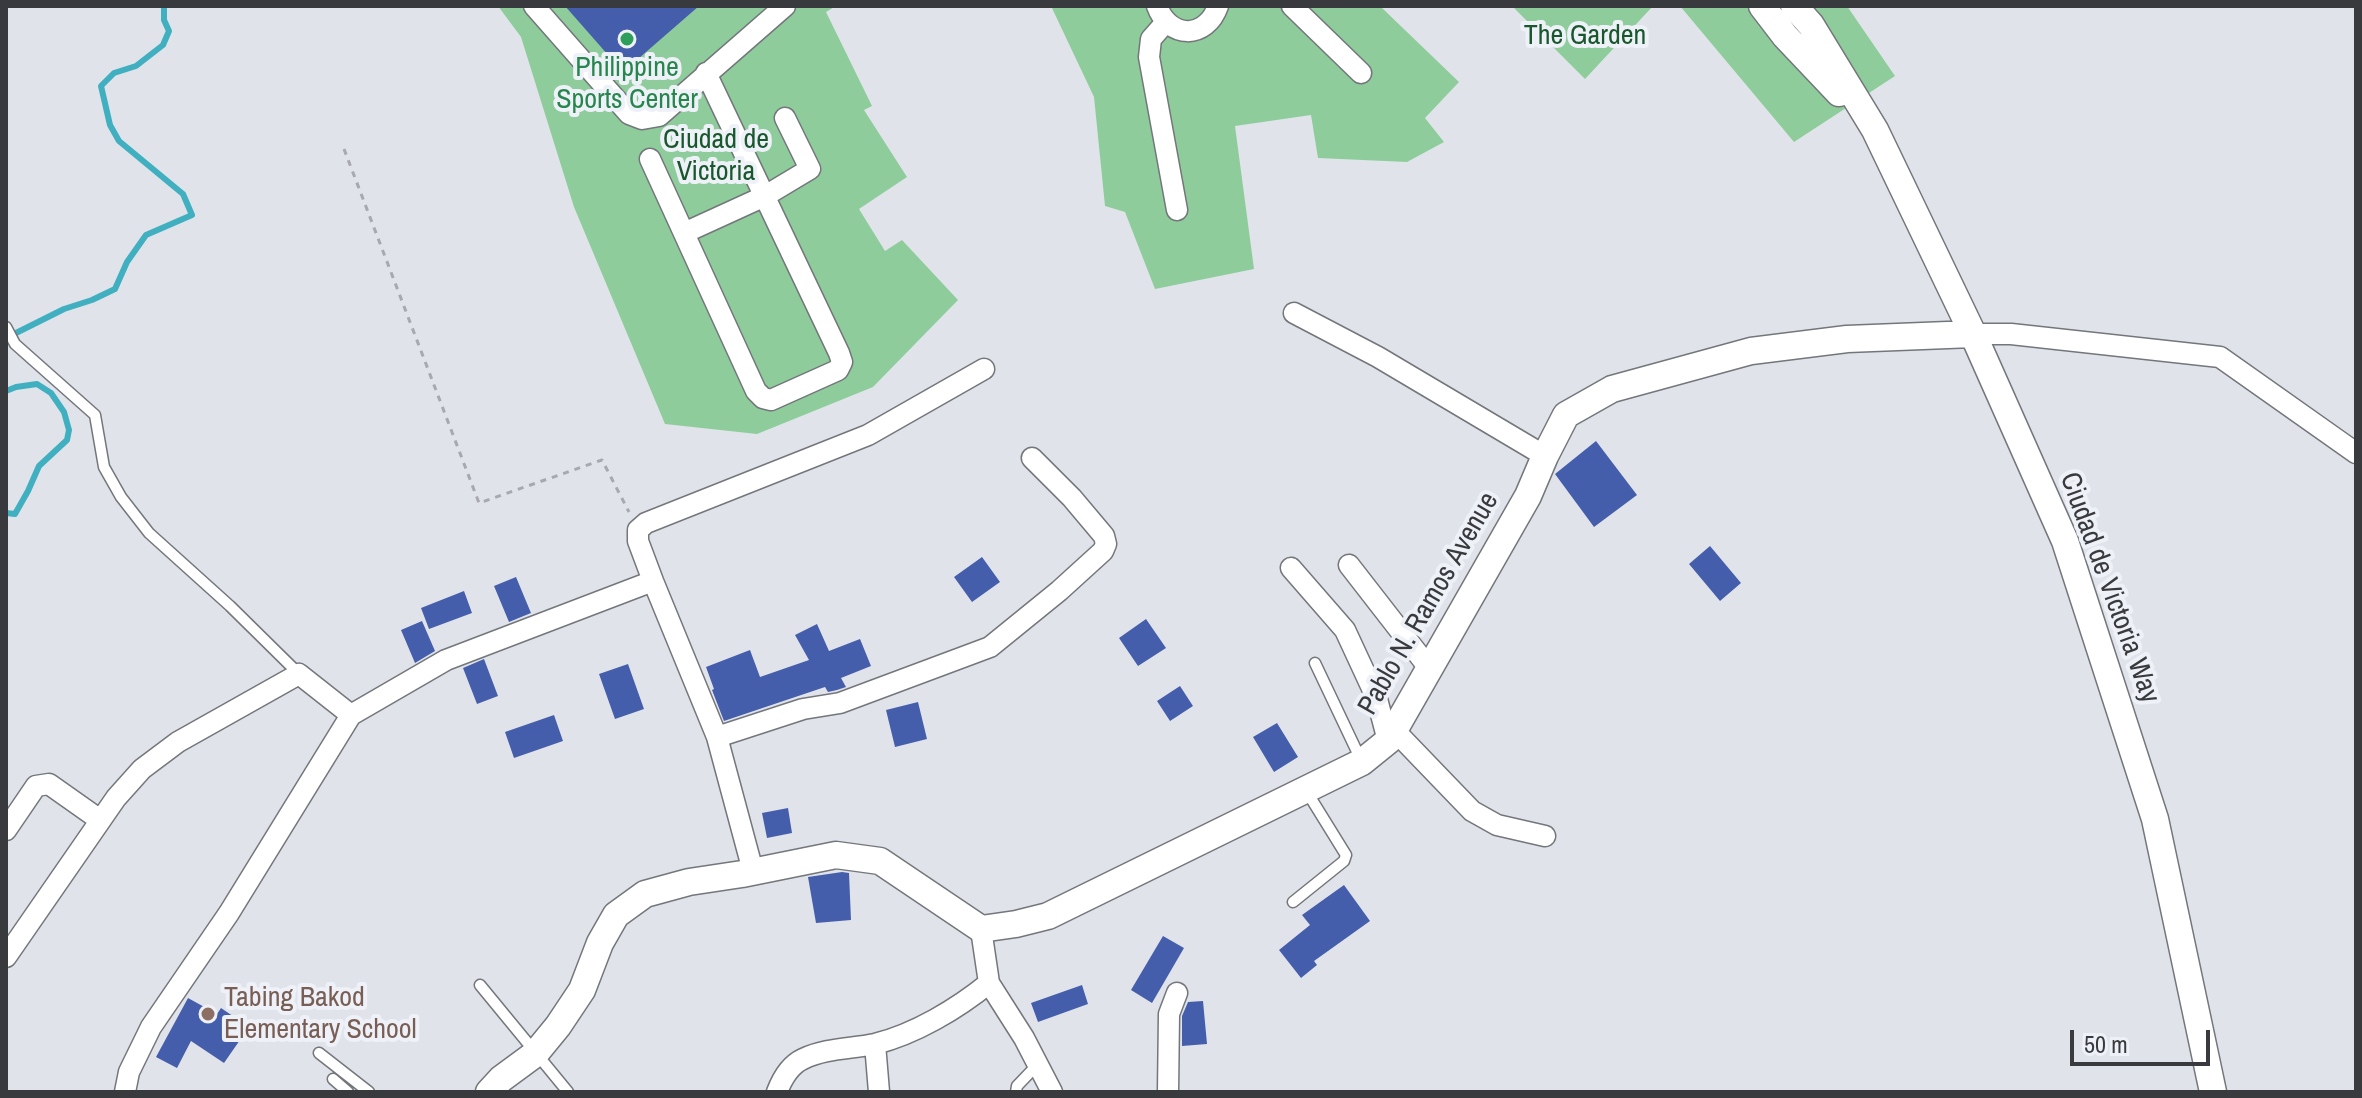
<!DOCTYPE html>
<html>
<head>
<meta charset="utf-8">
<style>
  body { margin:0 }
  #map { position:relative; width:2362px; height:1098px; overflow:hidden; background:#e1e3ea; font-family:"Archivo Narrow",sans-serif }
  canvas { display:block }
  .frame { position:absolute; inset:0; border:8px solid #393a3d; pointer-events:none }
  .scale { position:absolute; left:2070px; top:1030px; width:140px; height:36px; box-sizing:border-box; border:4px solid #393a3d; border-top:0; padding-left:10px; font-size:24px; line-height:28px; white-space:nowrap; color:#393a3d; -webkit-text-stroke:6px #eef1f7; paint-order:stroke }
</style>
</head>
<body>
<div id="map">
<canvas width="2362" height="1098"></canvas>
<div class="frame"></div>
<div class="scale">50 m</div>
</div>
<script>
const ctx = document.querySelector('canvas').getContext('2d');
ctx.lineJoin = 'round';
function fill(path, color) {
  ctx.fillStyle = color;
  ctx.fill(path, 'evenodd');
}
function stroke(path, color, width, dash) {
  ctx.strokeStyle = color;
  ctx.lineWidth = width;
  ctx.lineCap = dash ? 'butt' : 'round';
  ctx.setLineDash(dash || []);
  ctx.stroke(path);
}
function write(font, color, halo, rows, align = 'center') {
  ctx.font = font + ' "Archivo Narrow",sans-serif';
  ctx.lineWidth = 8;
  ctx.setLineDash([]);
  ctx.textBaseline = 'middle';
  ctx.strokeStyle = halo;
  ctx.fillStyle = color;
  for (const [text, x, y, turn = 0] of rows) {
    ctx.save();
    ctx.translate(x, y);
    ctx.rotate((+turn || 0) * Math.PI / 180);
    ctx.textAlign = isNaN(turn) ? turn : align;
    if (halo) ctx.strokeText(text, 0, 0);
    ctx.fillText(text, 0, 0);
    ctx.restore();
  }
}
fill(new Path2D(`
  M498 6H836L826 12 872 106 864 110 907 177 859 209 885 251 902 240 958 300 873 387 757 434 665 424 574 207 521 37Z
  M1051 6H1380L1459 82 1425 118 1444 142 1407 162 1318 158 1311 115 1235 126 1254 269 1155 289 1125 212 1105 206 1094 97Z
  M1512 6H1653L1585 79Z
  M1680 6H1847L1895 76 1794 142Z`), '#8ecd9b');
stroke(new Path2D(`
  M6 338 64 309 92 300 115 289 127 262 146 235 192 215 183 194 119 141 110 125 101 86 114 73 136 66 163 45 169 31 164 20V6
  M6 391 16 387 37 384 51 393 64 412 69 430 67 440 39 466 28 491 15 514 6 513`), '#40afc0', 6);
fill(new Path2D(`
  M565 6H699L623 72Z
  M1596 441 1637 495 1594 527 1555 474Z
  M1710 546 1741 583 1720 601 1689 564Z
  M982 557 1000 582 972 602 954 577Z
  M516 577 531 613 509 622 494 586Z
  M464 591 472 613 429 629 421 608Z
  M1146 619 1166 648 1138 666 1119 638Z
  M422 621 435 651 415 663 401 630Z
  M817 624 829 651 860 639 871 666 841 678 846 687 837 690 828 692 825 687 724 721 712 690 714 689 706 667 750 650 760 677 809 660 795 635Z
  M484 659 498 696 477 704 463 668Z
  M628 664 644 709 615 719 599 674Z
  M1180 686 1193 706 1170 721 1157 701Z
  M918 702 927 739 895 747 886 710Z
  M554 715 563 741 514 758 505 732Z
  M1277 723 1298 757 1274 772 1253 737Z
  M788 808 792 833 767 838 762 813Z
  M842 872 849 873 851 920 816 923 808 877Z
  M1344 885 1370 921 1314 961 1317 965 1301 978 1279 950 1310 925 1302 915Z
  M1163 936 1184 948 1152 1003 1131 990Z
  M1082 985 1088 1004 1038 1022 1031 1003Z
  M188 998 217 1014 221 1008 249 1027 224 1063 191 1041 177 1068 156 1057Z
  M1203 1001 1207 1044 1182 1046V1016L1188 1002Z`), '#455eab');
const lane = new Path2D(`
  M6 327 15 344 95 415 104 467 121 497 149 533 230 606 299 674
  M1315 663 1361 760
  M1293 902 1344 861 1346 855 1307 792
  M480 985 568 1092
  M319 1053 369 1092
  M333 1079 348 1092
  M1016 1092 1017 1086 1039 1063`);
const street = new Path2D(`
  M534 6 629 114 642 119 659 116 785 6
  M1157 6C1169 39 1206 40 1218 6
  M1292 6 1361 73
  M1166 22 1151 39 1149 57 1177 210
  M650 159 756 391 763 398 771 400 838 370 842 362 839 353 706 73
  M684 233 765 196 810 169 785 118
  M1294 313 1378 357 1545 456
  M1973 334H2011L2220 357 2356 453
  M1349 565 1429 668
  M1291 568 1345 630 1377 699 1388 741
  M1394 730 1472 811 1497 825 1545 836
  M717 737 803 709 840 703 990 647 1059 591 1103 551 1106 544 1104 536 1072 498 1032 458
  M6 830 36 786 49 784 100 820
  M753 871 717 737 653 581 638 541V530L646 523 868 435 984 369
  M981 929 989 983 1024 1038 1052 1092
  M6 957 116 798 142 769 178 742 299 674 351 715
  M875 1044 879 1092
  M125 1092 129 1072 151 1027 229 913 351 715 446 660 653 581
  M777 1092C782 1079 790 1065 803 1059 826 1048 851 1049 875 1044 915 1034 957 1009 989 983
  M1168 1092 1169 1014 1177 993`);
const secondary = new Path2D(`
  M1762 6 1785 36 1839 93
  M1794 6 1811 25 1875 130 1973 334 2065 541 2155 819 2213 1092
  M489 1092 501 1079 535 1054 558 1026 582 990 600 943 616 915 645 894 689 882 742 874 836 855 880 861 981 929 1016 924 1048 916 1362 762 1388 741 1528 496 1545 456 1566 415 1612 389 1751 351 1847 339 1973 334`);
stroke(lane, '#73767b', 13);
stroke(street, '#73767b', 23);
stroke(secondary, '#73767b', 29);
stroke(new Path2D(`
  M344 149 479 503 602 460 629 512`), '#a7a9ae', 3, [6, 6]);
stroke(lane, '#fff', 10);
stroke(street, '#fff', 20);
stroke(secondary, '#fff', 26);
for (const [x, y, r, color] of [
  [627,39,8,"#2e9e5b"],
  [208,1014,8,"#8d6e63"]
]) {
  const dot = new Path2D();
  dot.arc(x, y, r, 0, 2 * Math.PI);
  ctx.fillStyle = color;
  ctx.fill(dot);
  stroke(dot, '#eef1f7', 3);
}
write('28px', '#19572d', '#eef1f7', [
  ["The Garden",1585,36],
  ["Ciudad de",716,140],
  ["Victoria",716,172]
]);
write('28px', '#27864d', '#eef1f7', [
  ["Philippine",627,68],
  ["Sports Center",627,100]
]);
write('28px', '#393a3d', '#eef1f7', [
  ["Ciudad de Victoria Way",2109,588,70],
  ["Pablo N. Ramos Avenue",1429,604,-60]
]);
write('28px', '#785e54', '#eef1f7', [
  ["Tabing Bakod",224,998],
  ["Elementary School",224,1030]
], 'left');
</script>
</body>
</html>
